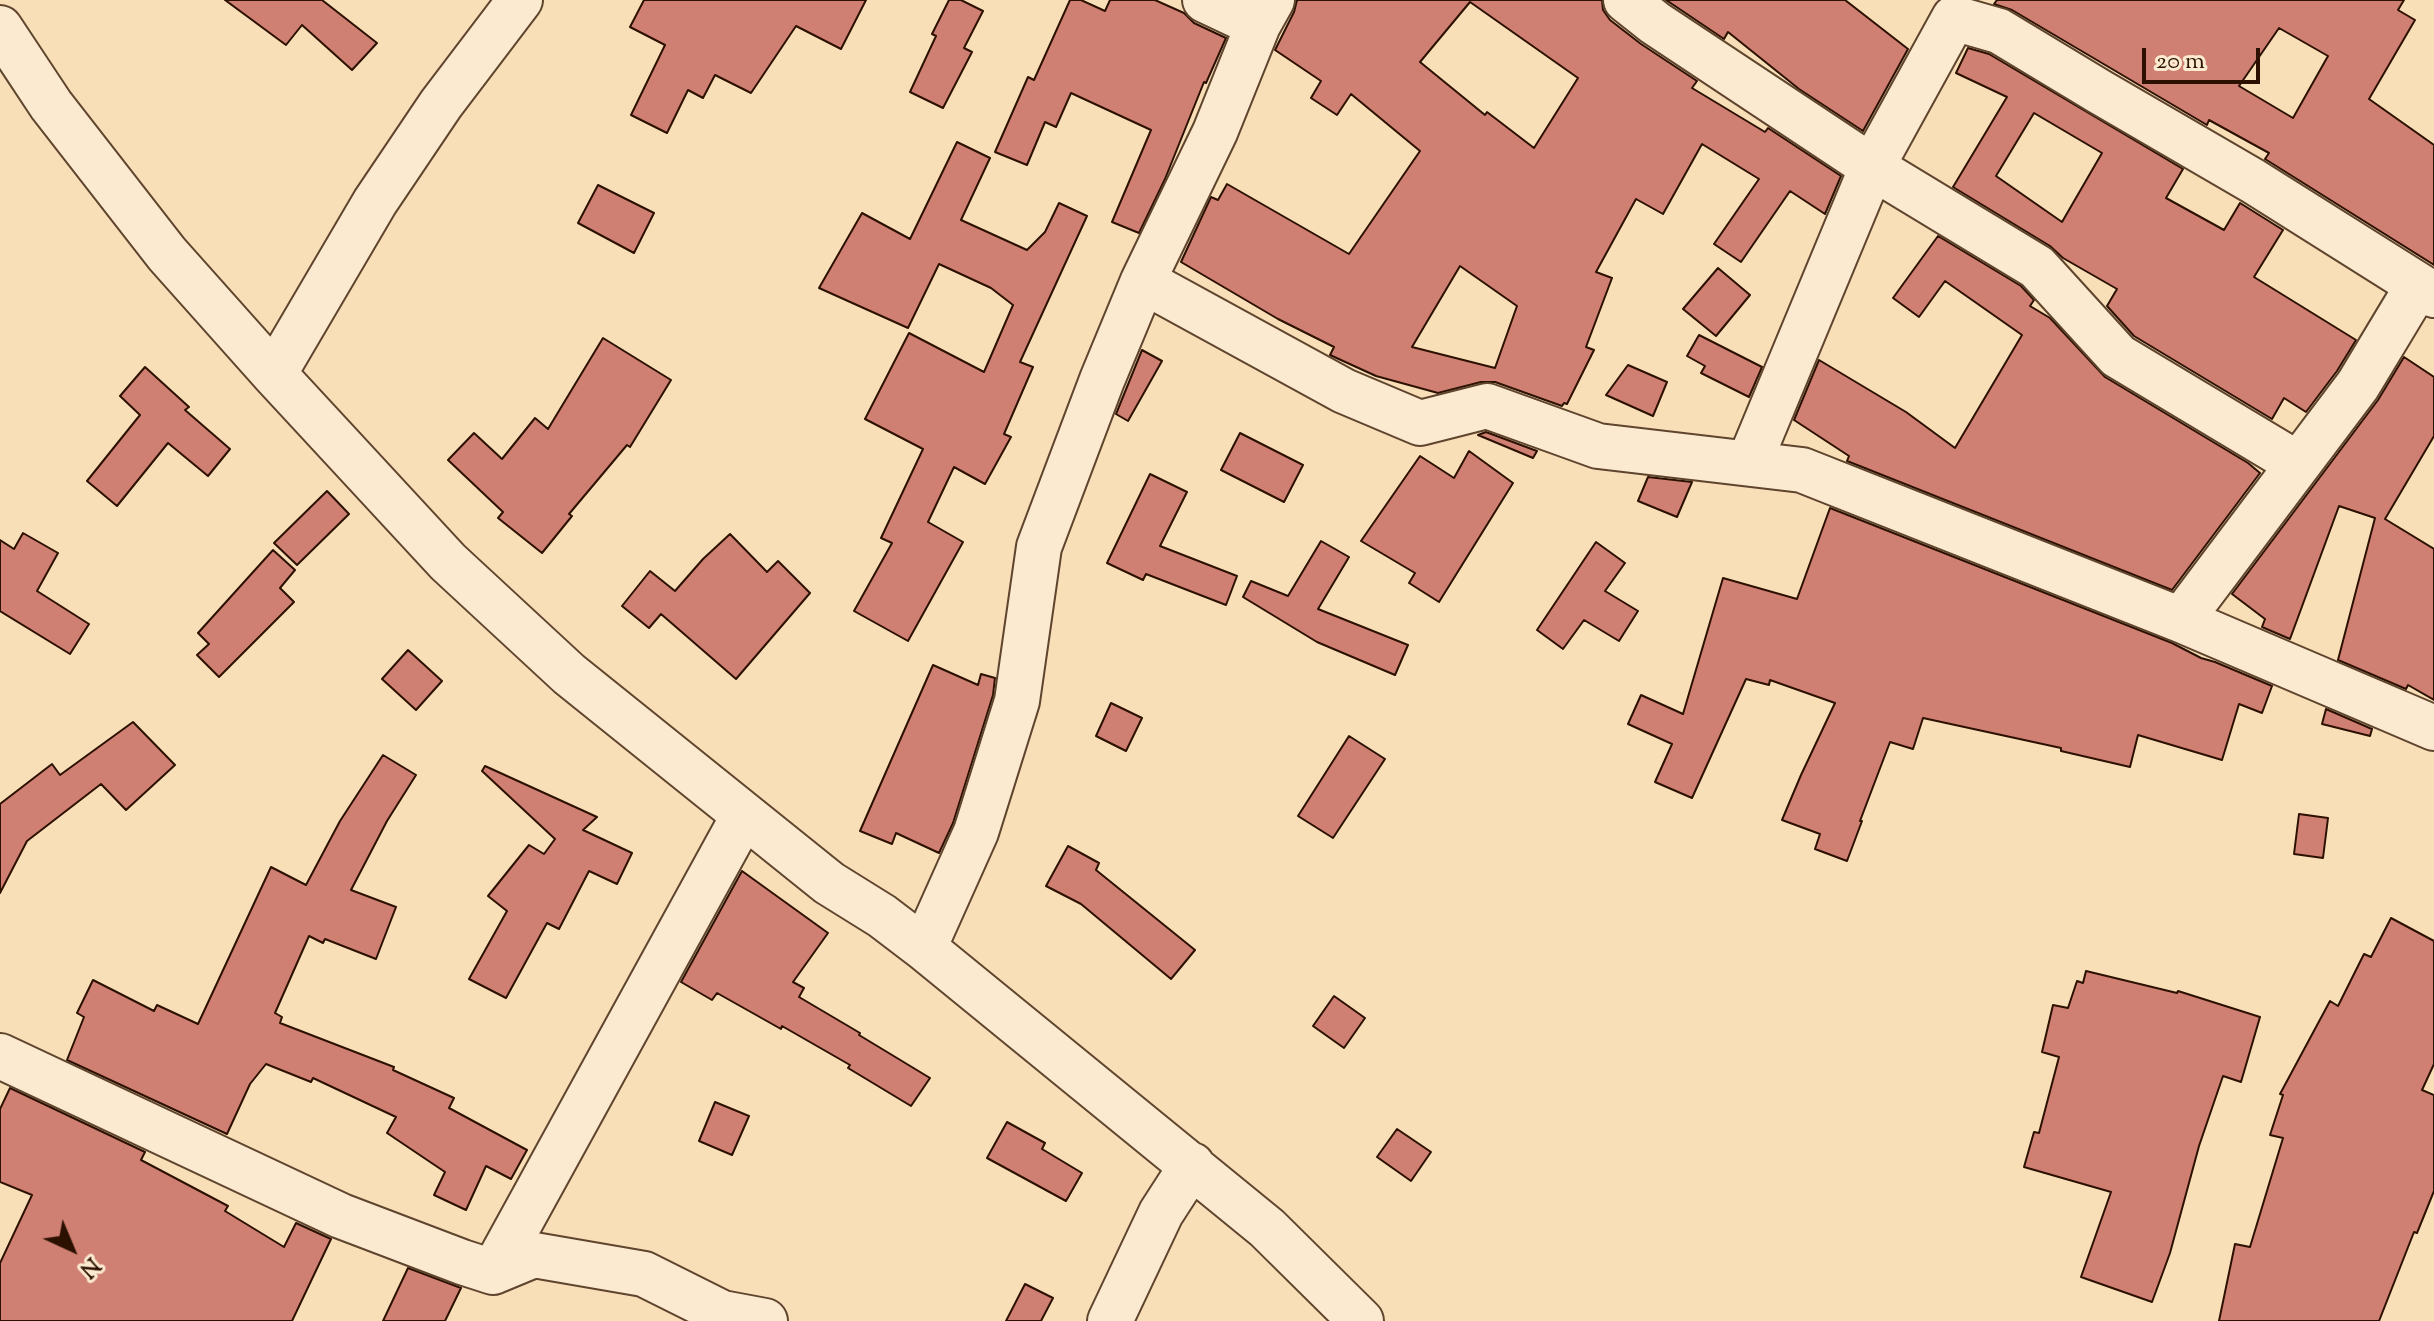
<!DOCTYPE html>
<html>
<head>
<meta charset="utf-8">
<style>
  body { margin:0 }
  #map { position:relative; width:2434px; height:1321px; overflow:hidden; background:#f9dfb7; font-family:"Sorts Mill Goudy",serif }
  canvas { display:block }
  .north { position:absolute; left:32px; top:1209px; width:80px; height:80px; -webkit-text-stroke:6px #fbead0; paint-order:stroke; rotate:136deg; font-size:22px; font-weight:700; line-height:32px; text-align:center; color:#2c1100 }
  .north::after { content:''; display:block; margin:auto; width:28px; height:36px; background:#2c1100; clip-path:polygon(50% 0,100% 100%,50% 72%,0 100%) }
  .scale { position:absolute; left:2142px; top:48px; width:118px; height:36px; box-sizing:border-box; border:4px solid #2c1100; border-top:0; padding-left:10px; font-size:24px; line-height:28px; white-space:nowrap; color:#2c1100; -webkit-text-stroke:6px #fbead0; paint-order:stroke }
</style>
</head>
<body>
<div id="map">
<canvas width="2434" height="1321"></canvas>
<div class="north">N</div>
<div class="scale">20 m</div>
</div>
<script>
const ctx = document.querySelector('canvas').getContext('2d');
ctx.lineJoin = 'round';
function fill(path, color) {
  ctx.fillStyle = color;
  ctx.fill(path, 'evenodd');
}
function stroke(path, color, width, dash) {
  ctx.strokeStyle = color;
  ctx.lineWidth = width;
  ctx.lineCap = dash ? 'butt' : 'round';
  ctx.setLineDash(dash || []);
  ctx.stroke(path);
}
const building = new Path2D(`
  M225 0H322L377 43 352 70 302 25 286 45Z
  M644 0H866L841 49 796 26 751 93 715 75 703 98 688 90 667 133 631 115 665 45 630 27Z
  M949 0H961L983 11 964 48 972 52 943 108 910 92 936 36 932 34Z
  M1070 0H1081L1105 11 1110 0H1155L1184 13 1194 23 1226 38 1206 83 1204 82 1165 179 1139 233 1112 222 1151 130 1071 93 1056 127 1045 122 1027 165 995 152 1028 77 1034 80Z
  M1297 0H1602L1603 10 1610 20 1641 44 1697 81 1692 88 1765 132 1768 128 1841 176 1825 214 1790 191 1741 262 1714 244 1759 179 1702 144 1663 214 1636 199 1596 272 1612 278 1586 347 1594 350 1567 404 1564 403 1562 406 1495 382H1481L1438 393 1376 376 1330 355 1334 347 1278 319 1181 262 1211 197 1218 200 1227 184 1349 254 1420 151 1351 94 1337 115 1311 98 1321 81 1275 50 1294 12ZM1470 2 1578 78 1534 148 1487 112 1485 115 1420 62ZM1460 266 1517 306 1495 368 1412 347Z
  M1666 0H1845L1908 49 1863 131 1799 89 1728 32 1724 39Z
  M1997 0H2404L2398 10 2415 20 2369 99 2434 145V265L2265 159 2269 153 2209 120 2207 125 2012 10 1994 4ZM2279 28 2328 56 2293 118 2239 86Z
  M1968 48 1989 54 2183 169 2166 198 2224 230 2240 203 2283 230 2254 277 2356 340 2337 371 2306 412 2284 398 2272 419 2134 336 2107 306 2117 289 2063 258 2050 246 1953 187 2007 97 1956 73ZM2034 113 2102 153 2062 222 1996 176Z
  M957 142 990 158 961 220 1027 250 1045 232 1059 203 1087 216 1020 362 1033 367 1004 434 1011 437 985 484 954 467 928 522 963 542 908 641 854 611 892 543 881 538 923 449 865 419 909 333 984 372 1013 305 991 288 939 264 908 328 819 288 862 213 910 239Z
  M598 185 654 213 634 253 578 223Z
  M1938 236 2021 286 2034 300 2030 306 2050 318 2105 377 2248 463 2260 473 2172 590 1847 461 1849 456 1794 420 1819 360 1906 412 1955 448 2022 335 1945 281 1919 317 1893 298Z
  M1718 268 1750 295 1716 336 1683 309Z
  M1699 335 1762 367 1749 397 1701 373 1705 366 1687 356Z
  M603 338 671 380 630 447 627 445 569 514 572 516 542 553 498 518 503 512 448 460 474 433 502 459 535 418 548 429Z
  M1142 350 1162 361 1128 421 1116 414Z
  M2404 357 2434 377V436L2385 519 2434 549V700L2408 685 2406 689 2338 660 2375 518 2339 506 2290 639 2262 627 2265 619 2232 594 2378 400Z
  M1628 365 1667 382 1653 416 1606 395Z
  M145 367 189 407 185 410 230 449 208 476 168 443 117 506 87 481 140 415 120 396Z
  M1486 432 1537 451 1533 458 1478 435Z
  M1240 433 1303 465 1284 502 1221 470Z
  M1469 451 1513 483 1439 602 1409 583 1415 573 1361 541 1420 456 1454 478Z
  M1150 474 1187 492 1160 546 1237 576 1226 605 1146 574 1143 580 1107 563Z
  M1648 477 1692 482 1677 517 1638 501Z
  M327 491 349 514 297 565 274 543Z
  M1830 508 2172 643 2201 658 2215 662 2272 686 2262 713 2239 704 2222 760 2138 735 2130 767 2061 751V748L1923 718 1913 749 1890 742 1860 821H1862L1847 861 1815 849 1820 834 1782 820 1801 775 1835 703 1770 680 1769 685 1746 679 1692 798 1655 782 1672 744 1628 724 1641 695 1683 714 1723 578 1797 599Z
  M23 533 58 553 37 591 89 624 70 654 0 611V540L14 549Z
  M730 534 767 572 778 561 810 593 736 679 661 614 649 628 622 606 650 571 675 591 703 559Z
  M1321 541 1349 557 1318 609 1408 645 1395 675 1317 642 1243 597 1251 581 1288 596Z
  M1596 542 1625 563 1605 591 1638 611 1619 641 1584 620 1563 649 1537 630Z
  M273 550 295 570 280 588 294 602 219 677 197 655 209 644 198 633Z
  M408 650 442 681 416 710 382 679Z
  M933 665 978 685 981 674 995 678 993 695 953 823 939 853 896 833 892 844 860 831Z
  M1111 703 1142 718 1126 751 1096 736Z
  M2326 709 2372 729 2370 736 2322 724Z
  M133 722 175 765 126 810 101 784 27 841 0 893V804L52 764 60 775Z
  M1349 736 1385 759 1333 838 1298 816Z
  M383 755 416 775 387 821 351 890 396 907 376 959 325 939 323 943 309 936 275 1013 282 1017 280 1023 394 1067 393 1070 454 1098 449 1108 527 1150 511 1179 486 1166 466 1210 434 1195 445 1172 387 1133 396 1117 313 1078 311 1082 266 1064 250 1084 227 1134 67 1060 84 1017 77 1013 93 980 154 1011 157 1005 198 1024 271 867 306 885 340 821Z
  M485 766 597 817 583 830 632 853 617 884 589 871 559 929 547 923 506 998 469 979 507 911 488 896 529 845 544 854 555 839 482 771Z
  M2299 814 2328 818 2323 858 2294 854Z
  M1068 846 1099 863 1096 870 1195 950 1171 979 1081 904 1046 886Z
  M742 871 828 933 793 982 804 988 799 997 860 1033 859 1035 930 1078 911 1106 848 1068 850 1065 782 1026 781 1029 717 993 712 1000 681 982Z
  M2391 918 2434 941V1064L2422 1090 2434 1095V1191L2417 1233 2414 1232 2379 1321H2219L2235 1244 2250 1247 2283 1138 2270 1135 2283 1095 2280 1094 2330 1001 2338 1006 2364 954 2371 957Z
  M2086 971 2177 993 2178 991 2260 1017 2241 1082 2223 1076 2199 1146 2170 1253 2152 1302 2081 1277 2111 1192 2024 1167 2034 1132 2039 1133 2059 1057 2042 1052 2053 1005 2068 1008 2077 981 2083 983Z
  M1334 996 1365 1018 1344 1048 1313 1026Z
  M10 1088 145 1152 141 1160 228 1206 225 1211 284 1247 296 1223 331 1239 292 1321H0V1263L32 1195 0 1182V1109Z
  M715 1102 749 1116 732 1155 699 1141Z
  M1007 1122 1045 1143 1042 1149 1082 1173 1066 1201 987 1158Z
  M1397 1129 1431 1152 1411 1181 1377 1157Z
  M408 1268 461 1288 445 1321H383Z
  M1025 1284 1053 1298 1041 1321H1006Z`);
fill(building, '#d07f73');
stroke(building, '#2c1100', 2);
const minor = new Path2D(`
  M1205 0 1258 25
  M1626 0 1655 23 1872 167 2037 267 2118 356 2298 464
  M0 28 51 105 167 254 274 374 448 562 569 674 829 883 882 916 924 948 1267 1228 1361 1321
  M1143 281 1344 391 1420 423 1487 406 1598 446 1802 470 2181 620 2434 728
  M274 374 375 202 441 104 520 0
  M1749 463 1872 167 1954 18 1999 31 2100 92 2253 181 2434 295
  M2181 620 2358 385 2417 287
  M924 948 976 832 1017 701 1039 547 1102 380 1143 281 1215 132 1258 25 1272 0
  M0 1056 341 1216 462 1262 493 1272 534 1255 644 1274 722 1313 765 1321
  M493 1272 744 815
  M1110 1321 1161 1213 1192 1165`);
stroke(minor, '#5f442e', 48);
stroke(minor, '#fbead0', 44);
</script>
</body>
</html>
